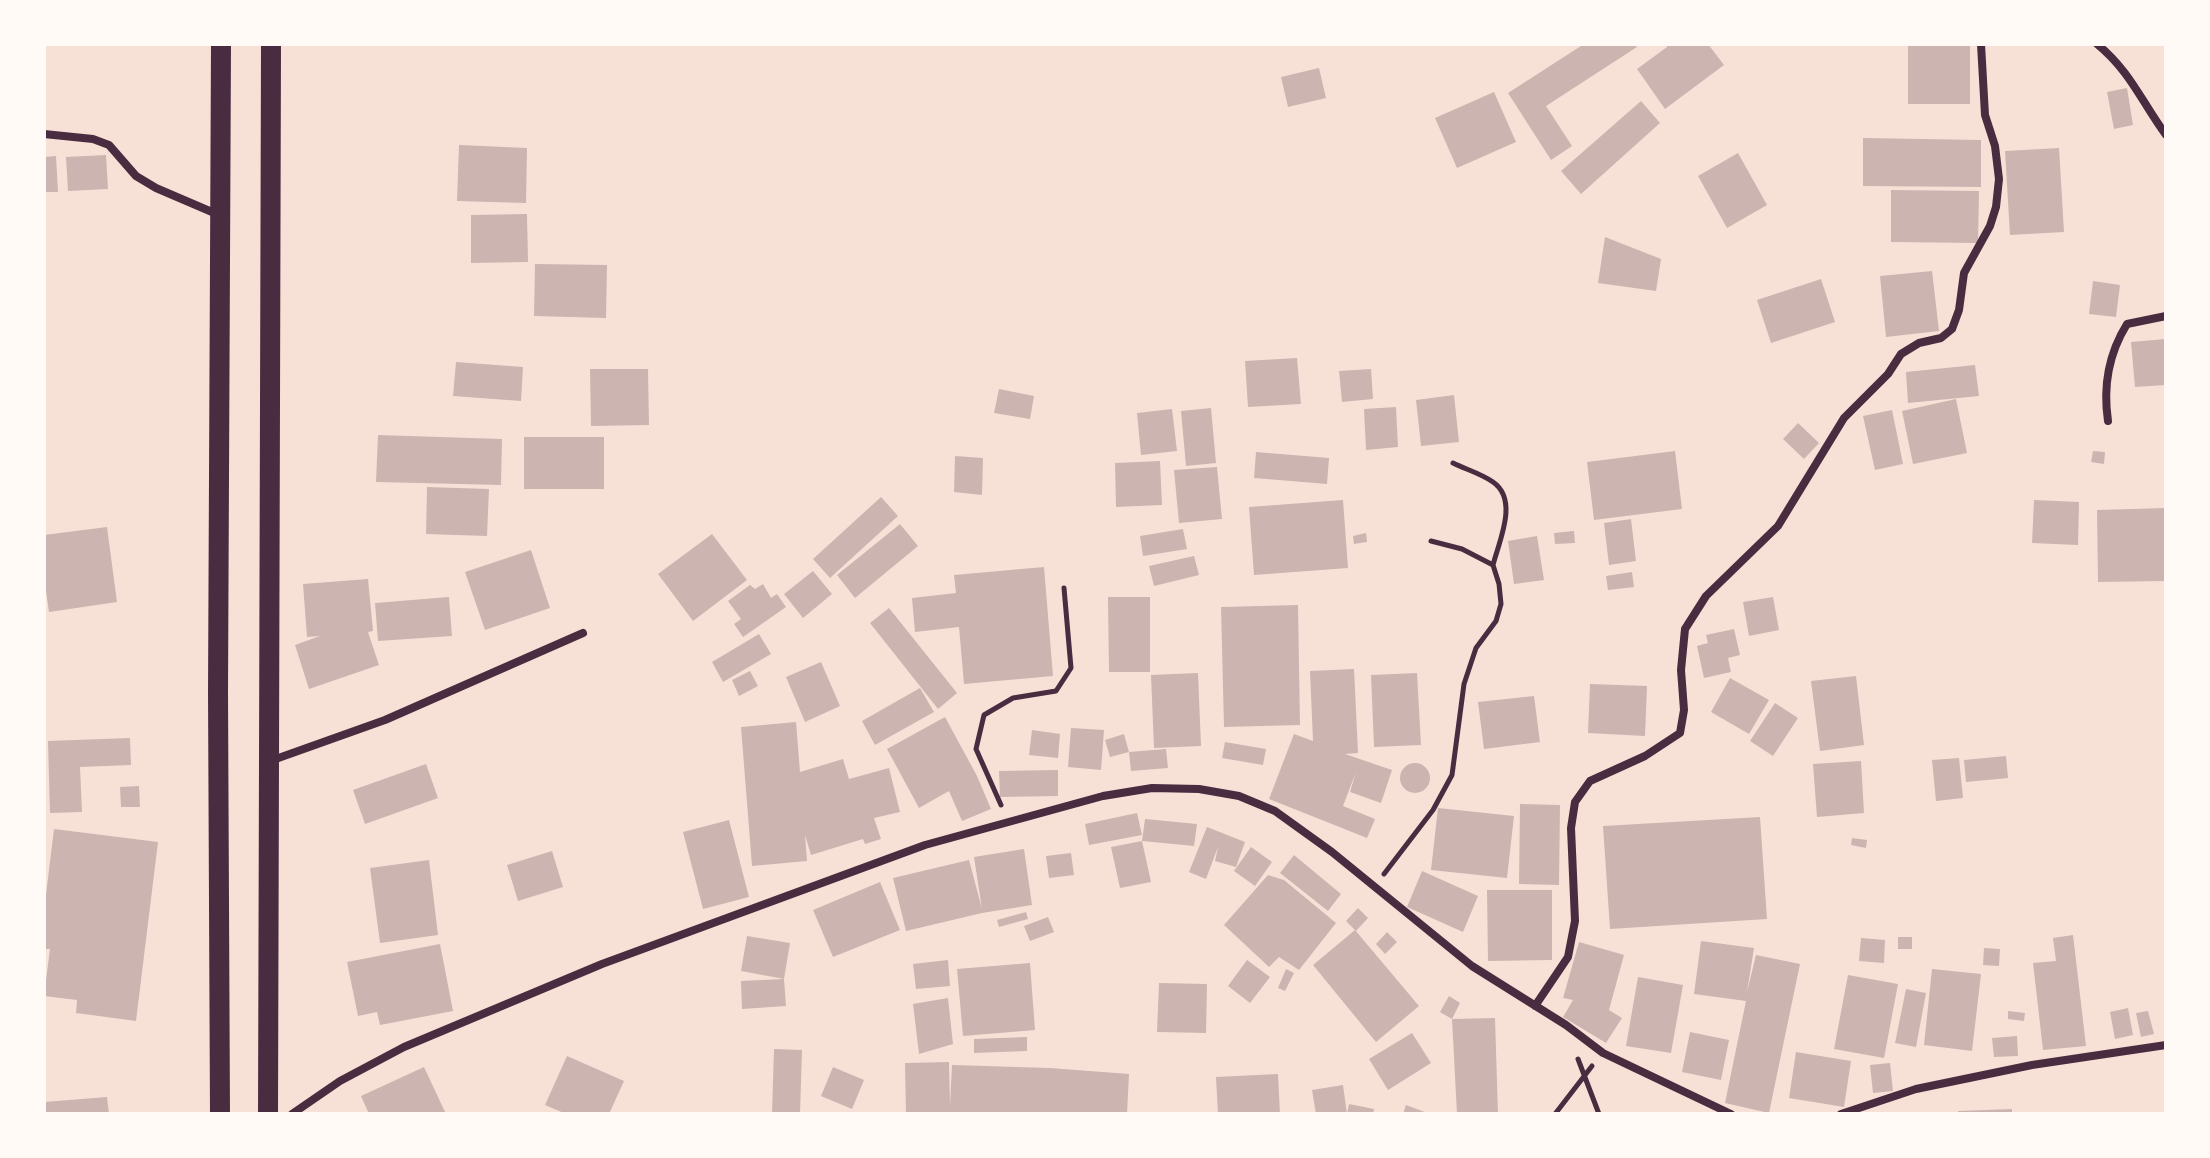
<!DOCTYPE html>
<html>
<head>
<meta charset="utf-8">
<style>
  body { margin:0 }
  #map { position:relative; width:2210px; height:1158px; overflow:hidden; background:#f7e1d7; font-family:Lato,sans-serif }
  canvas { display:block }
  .frame { position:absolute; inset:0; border:46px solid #fffaf5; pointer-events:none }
</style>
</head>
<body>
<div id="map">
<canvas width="2210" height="1158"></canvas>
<div class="frame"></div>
</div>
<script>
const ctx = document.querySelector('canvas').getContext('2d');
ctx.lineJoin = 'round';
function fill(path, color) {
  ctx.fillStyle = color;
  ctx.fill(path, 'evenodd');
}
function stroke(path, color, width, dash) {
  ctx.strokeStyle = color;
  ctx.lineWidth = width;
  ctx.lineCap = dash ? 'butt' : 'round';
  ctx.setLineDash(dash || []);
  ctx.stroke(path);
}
fill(new Path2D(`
  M1584 44H1634L1637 47 1546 106 1572 146 1551 160 1508 93Z
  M1666 44H1708L1724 65 1665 109 1637 69 1667 47Z
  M1908 44H1970V104H1908Z
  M1319 68 1326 98 1288 107 1281 77Z
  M2127 88 2133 125 2114 129 2107 92Z
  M1494 92 1516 142 1457 168 1435 118Z
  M1641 101 1660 123 1581 194 1561 171Z
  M1863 138 1981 140V187L1863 186Z
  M459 145 527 148 526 203 457 201Z
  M2059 148 2064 232 2010 235 2005 151Z
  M1738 153 1767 205 1727 228 1698 176Z
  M106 155 108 189 68 191 66 157Z
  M56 156 58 192H44V157Z
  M1891 190 1979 191 1978 243 1891 242Z
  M527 214 528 262 471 263V215Z
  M1605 237 1661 259 1656 291 1598 283Z
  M535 264 607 265 606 318 534 316Z
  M1932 271 1939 331 1886 337 1880 276Z
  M1821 279 1835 322 1771 343 1757 300Z
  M2093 281 2120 285 2116 317 2089 314Z
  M2166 339V385L2135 387 2131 342Z
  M1297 358 1301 404 1248 407 1245 361Z
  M456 362 523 367 521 401 453 396Z
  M1975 365 1979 396 1908 403 1906 372Z
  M590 369H648L649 425 591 426Z
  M1371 369 1373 399 1342 402 1339 371Z
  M999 389 1034 396 1030 419 994 413Z
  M1454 395 1459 442 1421 446 1416 400Z
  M1956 399 1967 453 1913 464 1902 411Z
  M1396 407 1398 447 1366 450 1364 409Z
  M1211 408 1216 463 1186 466 1181 411Z
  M1172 409 1177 451 1141 455 1137 413Z
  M1892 410 1903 464 1875 470 1863 416Z
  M1798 423 1819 443 1804 459 1783 439Z
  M378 435 502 439 501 485 376 482Z
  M524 437H604V489H524Z
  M1675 451 1682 509 1594 520 1587 462Z
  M2093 451 2105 452 2104 464 2091 462Z
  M1256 452 1329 458 1327 484 1254 478Z
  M955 456 983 458 982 495 954 492Z
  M1160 461 1162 505 1116 507 1115 463Z
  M1217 467 1222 519 1179 523 1174 470Z
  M427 487 489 489 487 536 426 534Z
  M881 497 898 516 830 578 813 559Z
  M1343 500 1348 568 1254 575 1249 507Z
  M2034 500 2079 502 2078 545 2032 543Z
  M2166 508V581L2098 582 2097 510Z
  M1631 519 1636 561 1609 565 1604 523Z
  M900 524 918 546 855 598 837 575Z
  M107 527 117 602 49 612 44 577V535Z
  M1183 529 1187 549 1143 556 1140 536Z
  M1574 531 1575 543 1555 544 1554 533Z
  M1366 533 1367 542 1354 544 1353 536Z
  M712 534 747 580 693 621 658 574Z
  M1537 536 1544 580 1514 584 1508 541Z
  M531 550 550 608 485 630 465 572Z
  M1194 556 1199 575 1154 586 1149 566Z
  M1044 567 1053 676 964 684 959 627 915 632 912 598 956 593 954 575Z
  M813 571 832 594 803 618 784 594Z
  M1632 572 1634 587 1608 590 1606 576Z
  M368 579 373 631 368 632 379 665 309 689 295 645 320 636 307 637 303 584Z
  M763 584 771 598 777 594 786 607 743 637 734 624 741 619 728 601 750 585 755 589Z
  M449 597 452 636 378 641 375 603Z
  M1108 597H1150V672H1109Z
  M1773 597 1779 630 1749 636 1743 602Z
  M1298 605 1300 725 1224 727 1221 607Z
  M889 608 957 693 938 709 870 623Z
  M1734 629 1740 655 1728 658 1731 672 1704 678 1697 646 1708 643 1706 635Z
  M759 634 771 654 723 682 712 662Z
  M821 662 840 706 805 722 786 677Z
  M1354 669 1358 753 1345 754 1392 770 1381 803 1350 792 1356 772 1343 806 1375 819 1367 838 1269 799 1294 734 1313 741 1310 671Z
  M750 671 758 686 739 696 732 680Z
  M1198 673 1201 746 1154 748 1151 675Z
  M1417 673 1421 745 1374 747 1371 675Z
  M1856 676 1864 745 1820 751 1811 681Z
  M1730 678 1769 700 1749 734 1711 712Z
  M1590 684 1647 686 1645 736 1588 733Z
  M920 688 934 712 875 745 862 721Z
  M1534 696 1540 742 1484 749 1478 702Z
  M1775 703 1798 718 1773 756 1750 741Z
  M945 717 977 776 991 809 962 821 949 791 919 808 887 749Z
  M796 722 800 772 843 759 849 779 889 768 900 812 874 818 881 839 865 844 863 839 811 855 805 835 807 861 752 866 741 727Z
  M1071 728 1104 730 1101 770 1068 767Z
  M1032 730 1060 734 1058 758 1029 755Z
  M1124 734 1129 752 1166 749 1168 768 1131 771 1129 752 1110 757 1105 740Z
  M130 738 131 765 80 767 82 812 50 813 48 741Z
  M1225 742 1266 749 1263 765 1222 758Z
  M2006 756 2008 778 1966 782 1964 760Z
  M1959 758 1963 798 1936 801 1932 760Z
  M1861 761 1864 813 1817 817 1813 764Z
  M1400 778a15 15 0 1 1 30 0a15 15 0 1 1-30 0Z
  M426 764 438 798 365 824 353 790Z
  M1058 770V796L1000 797 999 771Z
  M139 786 140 807H121L120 787Z
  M1520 804 1560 805 1559 885 1519 884Z
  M1438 808 1514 816 1507 878 1431 870Z
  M1137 813 1142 835 1089 845 1085 824Z
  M1760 817 1767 919 1610 929 1603 826Z
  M1145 819 1197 824 1194 846 1142 841Z
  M729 820 749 897 703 909 683 832Z
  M1207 827 1245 842 1236 867 1215 861 1218 847 1206 879 1189 872Z
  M54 829 158 842 136 1021 76 1013 77 1000 44 996 50 949H44V911Z
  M1852 838 1867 840 1866 848 1851 845Z
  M1142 841 1151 882 1120 888 1111 847Z
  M1251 847 1272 862 1255 886 1234 871Z
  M1024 849 1032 905 982 913 906 931 893 878 969 860 982 909 974 857Z
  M552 851 563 887 518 901 507 865Z
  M1071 853 1074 875 1049 878 1046 856Z
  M1294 855 1341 894 1328 911 1280 873Z
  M429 860 438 935 380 943 370 868Z
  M1422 871 1478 896 1463 932 1407 907Z
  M1268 875 1284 880 1336 923 1299 970 1279 957 1269 967 1224 925Z
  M880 882 900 930 833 957 813 910Z
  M1487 890H1552V960L1488 961Z
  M1358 908 1368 918 1356 931 1346 921Z
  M1026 912 1028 919 999 927 997 920Z
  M1048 917 1054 932 1030 941 1024 926Z
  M1355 930 1419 1006 1376 1042 1313 965Z
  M1387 932 1397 942 1385 954 1376 944Z
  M2073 935 2086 1046 2043 1050 2033 963 2056 961 2053 938Z
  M747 936 790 943 784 979 741 971Z
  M1898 937H1912V949H1898Z
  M1861 938 1885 940 1884 963 1859 961Z
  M1701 941 1754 948 1747 992 1756 955 1800 964 1769 1113 1725 1103 1746 1001 1694 994Z
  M1579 942 1624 955 1609 1010 1622 1018 1606 1043 1563 1017 1573 1000 1563 998Z
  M440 944 453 1011 380 1025 377 1012 358 1016 347 962Z
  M1984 948 2000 949 1999 966 1983 965Z
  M948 960 950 986 916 989 913 964Z
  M1247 960 1270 977 1250 1003 1228 986Z
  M1030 963 1035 1030 963 1036 957 969Z
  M1286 969 1294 973 1285 991 1278 988Z
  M1932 969 1981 974 1972 1051 1924 1045Z
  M1848 975 1898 984 1884 1058 1834 1049Z
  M1638 977 1683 985 1671 1053 1626 1046Z
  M784 979 786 1006 742 1009 741 981Z
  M1159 983 1207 984 1206 1033 1157 1032Z
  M1906 989 1926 993 1916 1047 1895 1043Z
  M1449 996 1460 1003 1452 1019 1440 1012Z
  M948 998 953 1044 919 1054 913 1004Z
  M2128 1008 2133 1035 2115 1039 2110 1012Z
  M2008 1011 2025 1013 2024 1021 2008 1019Z
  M2148 1011 2154 1034 2141 1037 2136 1013Z
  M1495 1018 1498 1114H1457L1452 1019Z
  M1690 1032 1729 1040 1721 1080 1682 1072Z
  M1412 1033 1431 1063 1388 1090 1369 1059Z
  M2017 1036 2018 1056 1994 1057 1992 1038Z
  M1027 1037V1051L974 1053V1039Z
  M774 1049 802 1050 800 1114H772Z
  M1796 1052 1851 1061 1844 1107 1789 1098Z
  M567 1056 624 1081 609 1114H566L545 1105Z
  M949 1062 950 1106 952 1065 1050 1068 1129 1074 1127 1114H906L905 1063Z
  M1890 1063 1893 1091 1873 1093 1870 1065Z
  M424 1067 446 1114H369L361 1096Z
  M833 1067 864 1080 852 1109 821 1096Z
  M1278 1074 1280 1114H1218L1216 1077Z
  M1343 1085 1347 1114 1349 1104 1374 1109 1373 1114H1316L1312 1090Z
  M107 1097 109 1114H44V1102Z
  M1406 1105 1430 1114H1403Z
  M2012 1109V1114H1958V1111Z`), '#ccb4b1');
stroke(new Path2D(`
  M1453 463C1465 469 1482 474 1493 482 1519 500 1499 541 1493 565
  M1001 805 976 749 984 715 1013 698 1056 691 1071 668 1064 588
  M1384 874 1433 810 1452 775 1464 684 1476 648 1496 621 1501 604 1499 584 1493 565 1462 549 1431 541
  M1578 1059 1599 1114
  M1555 1114 1592 1066`), '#4a2c40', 5);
stroke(new Path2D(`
  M2097 44C2131 72 2141 101 2166 135
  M44 134 93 139 109 145 136 176 156 188 219 215
  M2108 421C2103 387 2109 353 2127 324L2166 316
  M270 761 385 720 583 633
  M1535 1006 1568 957 1575 921 1571 828 1575 802 1590 781 1645 756 1680 733 1684 710 1681 670 1685 629 1706 596 1778 526 1844 418 1888 374 1901 354 1919 343 1941 338 1952 329 1959 310 1964 273 1990 226 1996 207 1999 179 1995 146 1985 115 1981 44
  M292 1114 340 1081 404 1047 602 964 925 845 1103 796 1152 788 1199 789 1239 796 1275 811 1332 852 1472 966 1566 1025 1603 1053 1731 1114
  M1841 1114 1916 1089 2032 1065 2166 1045`), '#4a2c40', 8);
stroke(new Path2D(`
  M220 1114 218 691 221 44
  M268 1114 271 44`), '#4a2c40', 20);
</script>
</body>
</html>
